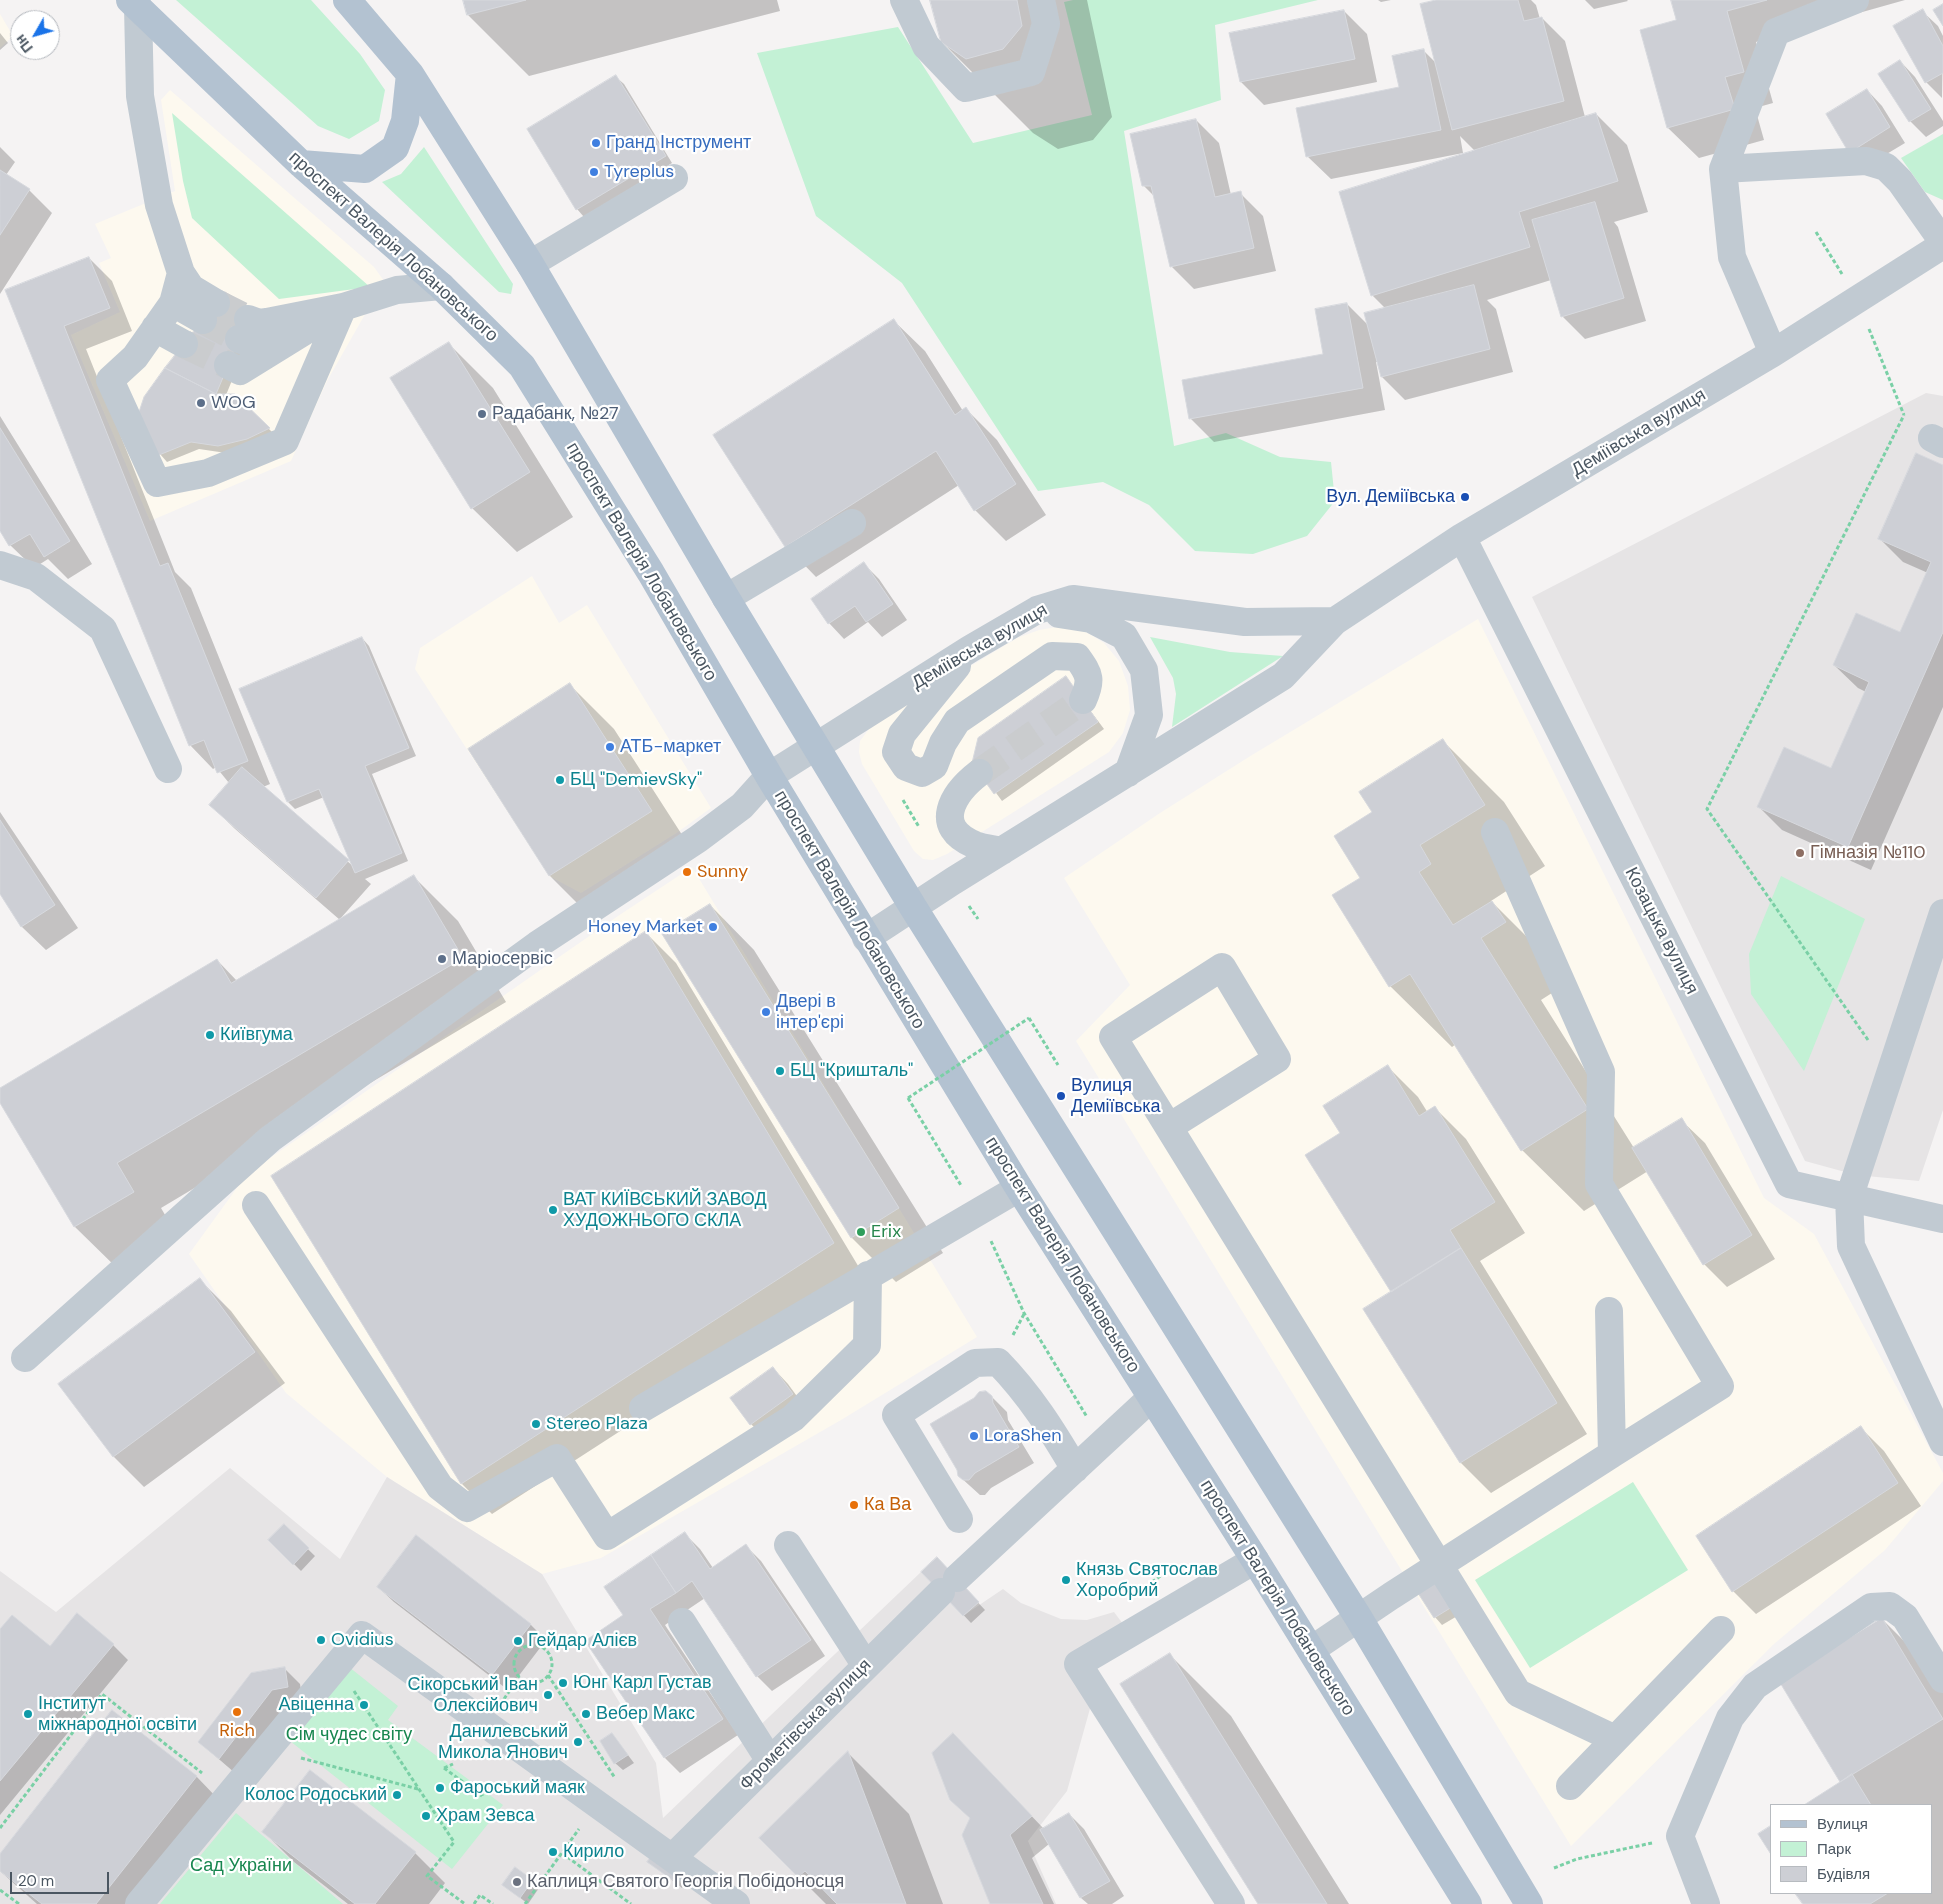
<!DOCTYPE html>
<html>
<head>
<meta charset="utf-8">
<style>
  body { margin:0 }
  #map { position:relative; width:1943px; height:1904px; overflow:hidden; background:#f5f3f3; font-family:"DM Sans",sans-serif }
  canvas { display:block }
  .legend { position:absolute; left:1770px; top:1804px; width:162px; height:90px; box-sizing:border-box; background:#fff; border:1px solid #b7bbc0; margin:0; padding:6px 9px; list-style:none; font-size:15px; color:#4a5661 }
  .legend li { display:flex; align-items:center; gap:10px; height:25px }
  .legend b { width:25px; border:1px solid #b7bbc0 }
  .north { position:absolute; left:10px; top:10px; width:50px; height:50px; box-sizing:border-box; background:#fff; border:1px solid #b7bbc0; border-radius:50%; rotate:232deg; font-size:14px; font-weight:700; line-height:20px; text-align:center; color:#4a5661 }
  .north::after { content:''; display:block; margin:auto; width:18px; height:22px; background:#1a73e8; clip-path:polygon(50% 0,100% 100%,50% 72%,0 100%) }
  .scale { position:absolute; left:10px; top:1872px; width:99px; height:22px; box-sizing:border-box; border:2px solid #4a5661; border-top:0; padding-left:6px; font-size:15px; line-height:18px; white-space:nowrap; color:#4a5661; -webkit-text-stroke:4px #fff; paint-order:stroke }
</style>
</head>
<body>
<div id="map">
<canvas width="1943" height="1904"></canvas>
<ul class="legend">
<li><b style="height:6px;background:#b3c2d1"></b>Вулиця</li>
<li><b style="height:14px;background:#c3f1d5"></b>Парк</li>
<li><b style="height:14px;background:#cdcfd5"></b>Будівля</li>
</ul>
<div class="north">Пн</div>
<div class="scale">20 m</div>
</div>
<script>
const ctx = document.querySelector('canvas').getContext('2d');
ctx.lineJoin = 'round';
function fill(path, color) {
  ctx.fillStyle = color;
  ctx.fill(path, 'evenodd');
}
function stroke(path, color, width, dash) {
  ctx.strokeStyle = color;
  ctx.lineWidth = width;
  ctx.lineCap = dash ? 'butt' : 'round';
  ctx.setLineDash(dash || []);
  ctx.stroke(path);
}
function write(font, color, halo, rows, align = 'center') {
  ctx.font = font + ' "DM Sans",sans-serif';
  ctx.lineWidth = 4.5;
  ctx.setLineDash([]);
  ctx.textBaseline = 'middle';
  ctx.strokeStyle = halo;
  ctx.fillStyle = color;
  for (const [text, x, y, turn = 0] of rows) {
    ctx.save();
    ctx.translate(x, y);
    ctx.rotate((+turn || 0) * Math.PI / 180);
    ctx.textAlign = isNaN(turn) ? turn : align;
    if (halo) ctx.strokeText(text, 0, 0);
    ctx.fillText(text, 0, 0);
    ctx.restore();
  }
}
fill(new Path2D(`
  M0 14 13 36 0 48Z
  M170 90 374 267 384 281 327 381 291 461 150 521 71 335 120 312 99 263 111 258 95 224 175 191 161 100Z
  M532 576 559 623 587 605 711 808 678 832 581 893 549 876 415 669 420 648Z
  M1478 619 1764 1198 1814 1234 1943 1473V1481L1885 1550 1774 1644 1571 1846 1076 1041 1130 985 1064 878 1160 813 1252 755Z
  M1063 626 1083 630 1104 643 1119 661 1128 686 1130 710 1123 733 1109 752 947 854 933 860 923 859 914 851 862 764 859 752 860 741 869 729 883 719 1017 638 1039 630Z
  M692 867 977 1337 841 1420 601 1558 542 1574 387 1477 286 1393 189 1254 247 1174 621 914Z`), '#fdf9ef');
fill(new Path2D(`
  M1926 393 1943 396V1110L1919 1181 1856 1175 1805 1161 1532 597Z
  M230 1468 340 1559 387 1477 542 1574 656 1763 663 1818 921 1572 963 1616 1003 1589 1021 1603 1061 1619 1087 1620 1114 1612 1126 1628 1066 1664 1091 1705 1067 1791 1028 1841 1056 1904H0V1571L56 1612Z`), '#e6e4e5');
fill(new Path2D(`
  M176 0H311L360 54 385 90 379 121 349 139 318 126Z
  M1073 0H1318L1215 25 1221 100 1124 131 1174 446 1226 433 1280 457 1331 462 1335 501 1307 536 1253 554 1195 551 1149 505 1103 482 1038 491 902 283 816 216 757 53 898 27 973 143 1092 115 1064 2Z
  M172 113 370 287 279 299 192 218 183 181Z
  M1943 134V200L1925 192 1901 158Z
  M424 147 513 284 511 294 499 292 382 182 401 174Z
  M1150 637 1230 652 1283 656 1172 727 1176 694 1173 678Z
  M1781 876 1865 919 1804 1071 1751 994 1749 954Z
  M1633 1482 1688 1570 1530 1668 1475 1580Z
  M349 1667 398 1706 388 1720 503 1805 452 1869 290 1741Z
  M236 1813 343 1904H160Z`), '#c3f1d5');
fill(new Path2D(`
  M464 0H777L780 11 529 76 468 15Z
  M932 0H1087L1112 117 1093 140 1058 149 1033 133 942 42Z
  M1378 0H1391L1381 2Z
  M1441 0H1531L1536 5 1540 19 1542 18 1565 41 1585 117 1596 114 1627 145 1648 212 1614 222 1618 227 1646 321 1585 339 1562 316 1551 280 1487 300 1496 309 1513 372 1405 400 1382 377 1378 362H1376L1385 410 1214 442 1191 419 1183 381 1325 355 1347 304 1369 326 1386 309 1372 295 1475 151 1460 136 1463 153 1331 179 1307 156 1400 88 1424 51 1437 64Z
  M1585 0H1627L1628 1 1594 9Z
  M1672 0H1905L1756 42 1773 103 1755 108 1764 140 1699 158 1668 128 1641 31 1678 21Z
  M1344 11 1367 34 1377 82 1264 105 1241 82Z
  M1922 11 1938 26 1943 36 1942 98 1926 82 1895 26Z
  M0 33 8 43 0 50Z
  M1900 61 1915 77 1943 121V126L1926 137 1910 121 1880 74Z
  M616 77 624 84 672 163 584 217 577 209Z
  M1867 90 1882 106 1905 143 1865 167 1850 152Z
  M1196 120 1219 143 1231 195 1240 193 1263 216 1276 271 1194 289 1171 266 1155 197 1143 185Z
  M0 147 15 162 6 175 29 190 52 213 0 294Z
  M89 258 112 281 132 331 86 349 175 572 191 588 270 784 263 787 354 867 324 797 295 809 288 802 362 638 369 646 416 756 372 774 408 861 365 879 371 884 340 919 413 876 458 921 506 1002 161 1208 178 1237 120 1271 75 1227 0 1100V1089L217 960 237 981 340 920 234 828 211 805 229 783 216 767 213 769 190 745 7 291Z
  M258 317 226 395H235L276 436 226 453 199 449 167 462 160 454Z
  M894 321 925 351 963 411 966 409 997 440 1046 515 1006 541 975 510 959 485 816 577 786 546Z
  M448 343 493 388 573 517 517 552 472 508Z
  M0 416 92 564 68 579 48 559 34 568 10 545 0 528Z
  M1943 467V707L1871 870 1782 830 1759 807 1832 770 1866 692 1858 688 1834 665 1901 634 1928 573 1903 562 1879 538Z
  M864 564 879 579 907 620 882 637 868 622 844 639 829 623Z
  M1066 678 1104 729 1002 801 974 763Z
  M570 685 614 729 695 855 594 920 550 876 469 749Z
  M1443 741 1504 802 1545 866 1491 901 1553 963 1566 984 1541 1000 1634 1148 1681 1120 1705 1143 1775 1259 1727 1287 1704 1264 1648 1171 1584 1211 1522 1150 1456 1044 1452 1047 1390 986 1362 878 1374 813Z
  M0 812 78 928 46 950 22 927 0 892Z
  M710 905 754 950 943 1253 896 1282 852 1238Z
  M646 933 676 963 863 1274 492 1514 462 1484Z
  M1388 1067 1418 1097 1428 1113 1435 1108 1466 1139 1525 1233 1480 1261 1587 1434 1491 1493 1461 1463 1393 1292 1341 1133Z
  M200 1280 231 1311 285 1383 144 1487 114 1457 60 1384Z
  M773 1368 788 1384 807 1410 766 1439 751 1424Z
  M992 1397 1007 1412 1008 1420 1034 1463 991 1488 985 1495H980L959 1476Z
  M1861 1428 1884 1451 1921 1506 1756 1614 1733 1591Z
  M284 1526 315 1556 301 1571 270 1540Z
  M685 1534 700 1549 713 1568 746 1546 761 1561 825 1656 772 1691 757 1676 705 1598 665 1625 738 1735 680 1773 665 1758 587 1641 625 1616Z
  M417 1537 531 1625 546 1640 508 1690 394 1602 378 1587Z
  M944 1566 985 1610 971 1623 923 1572Z
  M1435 1580 1459 1615 1442 1625 1435 1617Z
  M1882 1619 1943 1680V1904H1804L1797 1893H1932V1805H1806L1842 1783Z
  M0 1631 50 1648 113 1645 128 1660 0 1815Z
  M1169 1654 1231 1716 1349 1904H1259Z
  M284 1668 300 1684 303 1702 235 1773 199 1742Z
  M612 1734 634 1763 623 1770 615 1763Z
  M848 1753 909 1814 943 1904H826L760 1838Z
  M976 1758 1044 1829 1069 1814 1084 1829 1124 1896 1112 1904H1088L1081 1898 1049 1844 1032 1858 1054 1904H991L971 1819 951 1800Z
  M196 1776 219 1800 137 1904H37L0 1871V1856Z
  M264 1832 415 1853 445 1883 429 1904H348L294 1862Z
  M649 1862 678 1877 685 1884 682 1888Z
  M532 1881 539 1888 528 1904 504 1885Z`), '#0003');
const building = new Path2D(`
  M463 0H526L467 15Z
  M930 0H1017L1022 26 1003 49 966 59 941 42Z
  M1436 0H1518L1524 21 1542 17 1564 101 1452 130 1420 4Z
  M1671 0H1767L1727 11 1744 72 1725 77 1735 109 1667 128 1640 30 1676 20Z
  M1943 4V26L1933 10Z
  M1923 9 1943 46V73L1925 83 1893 26Z
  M1344 10 1355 59 1240 82 1229 33Z
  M1424 49 1441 130 1306 157 1296 108 1399 87 1392 56Z
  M1900 60 1931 109 1909 122 1878 74Z
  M616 75 666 156 576 210 527 129Z
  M1867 89 1890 127 1849 153 1826 114Z
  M1596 113 1618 181 1519 212 1530 247 1371 296 1339 192Z
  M1196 119 1215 197 1241 191 1254 248 1170 267 1151 186H1142L1130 134Z
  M0 170 30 189 0 235Z
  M1595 202 1624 298 1561 317 1532 220Z
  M89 257 110 308 64 326 160 566 168 563 248 761 217 773 204 740 189 746 5 290Z
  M1474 285 1490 349 1381 377 1364 313Z
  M225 292 252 309 216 394 165 368Z
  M1347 303 1363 388 1189 419 1182 380 1323 354 1315 309Z
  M894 319 955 415 966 407 1016 484 974 511 936 451 785 547 713 435Z
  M449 342 530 472 471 509 390 378Z
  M165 368 216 394H235L270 428 247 439 218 446 191 442 159 455 138 415 144 397Z
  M0 428 70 541 44 557 30 534 9 546 0 531Z
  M1916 453 1943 465V632L1848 847 1757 807 1784 747 1831 768 1869 682 1833 665 1856 613 1900 632 1931 562 1878 539Z
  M864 562 893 604 866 622 855 606 828 624 811 599Z
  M362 637 409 748 365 766 402 853 355 873 319 789 287 802 239 689Z
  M1066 676 1098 722 994 794 972 763 978 738Z
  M570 683 652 811 549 876 468 749Z
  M1443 739 1485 805 1420 845 1431 864 1419 872 1453 925 1492 901 1506 922 1481 938 1588 1109 1521 1151 1410 974 1389 987 1332 895 1360 878 1334 836 1372 812 1359 792Z
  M242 767 349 860 316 898 209 805Z
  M0 820 55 905 21 927 0 894Z
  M414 875 463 958 117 1163 134 1192 74 1227 0 1103V1088L217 959 231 983Z
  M710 904 899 1208 851 1238 662 934Z
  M646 931 834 1243 461 1484 271 1176Z
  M1388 1065 1419 1116 1435 1106 1495 1202 1450 1230 1461 1248 1391 1292 1305 1155 1340 1133 1323 1106Z
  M1682 1118 1752 1235 1703 1265 1632 1148Z
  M1461 1248 1557 1403 1460 1463 1363 1309Z
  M200 1278 255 1352 113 1457 58 1384Z
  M773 1367 793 1394 750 1425 730 1398Z
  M986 1391 992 1396 993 1403 1019 1447 975 1473 969 1480H963L958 1476 957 1470 930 1424 974 1398 979 1392Z
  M1861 1426 1898 1483 1732 1592 1696 1536Z
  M284 1524 309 1548 293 1565 268 1540Z
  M685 1532 710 1569 746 1544 811 1640 756 1677 692 1581 676 1593 651 1555Z
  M416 1535 531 1624 492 1675 377 1587Z
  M651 1555 676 1593 650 1609 723 1719 664 1758 585 1641 623 1615 604 1587Z
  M937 1557 979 1602 963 1616 921 1572Z
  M1435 1578 1452 1607 1434 1618 1416 1590Z
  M77 1613 114 1644 0 1781V1629L12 1615 50 1646Z
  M1882 1618 1943 1719 1840 1782 1779 1681Z
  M1170 1653 1327 1904H1258L1120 1684Z
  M285 1667 288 1687 272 1690 219 1759 198 1742 251 1673Z
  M112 1710 197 1776 96 1904H42L0 1871V1854Z
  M612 1733 628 1755 614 1764 600 1741Z
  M953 1733 1032 1816 1010 1835 1043 1904H990L962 1835 970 1818 950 1800 932 1753Z
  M848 1751 906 1904H837L805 1871 798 1877 759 1838Z
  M310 1770 416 1852 375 1904H355L262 1832Z
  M1852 1774 1871 1805H1804L1840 1782Z
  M1069 1813 1110 1881 1080 1898 1040 1830Z
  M1772 1825V1856L1758 1834Z
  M651 1857 678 1876 674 1881 647 1862Z
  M515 1867 533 1880 520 1898 502 1885Z
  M1795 1893H1888L1870 1904H1803Z`);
fill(building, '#cdcfd5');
stroke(building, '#d7d9de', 1);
stroke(new Path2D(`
  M216 303 248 319
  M203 320 239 339
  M184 344 228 365
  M979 773 1083 700`), '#caccce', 28, [28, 14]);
stroke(new Path2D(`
  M1816 232 1842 274
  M1869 329 1904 415
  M903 800 919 827
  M969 906 978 919
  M1029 1018 1058 1065
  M1868 1040 1707 809 1904 415
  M908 1098 962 1187
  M991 1241 1024 1313 1087 1417
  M1013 1335 1024 1314
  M1152 1582 1174 1566
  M514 1664a19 19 0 1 1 38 0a19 19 0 1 1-38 0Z
  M548 1675 615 1778
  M354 1691 454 1842 427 1876 465 1904
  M504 1699 519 1677
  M301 1758 418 1789
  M444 1768 482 1796
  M444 1768 453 1764
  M482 1796V1786
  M0 1828 102 1694 202 1773
  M562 1853 631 1904
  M1554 1868 1577 1859 1652 1843
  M0 1890 19 1904
  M474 1904 480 1895 493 1904
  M525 1904 579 1829`), '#7ad0a6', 3, [4, 2.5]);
stroke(new Path2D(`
  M904 0 926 46 966 88 1031 72 1046 24 1041 0
  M138 7 140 96 159 205 181 273 191 288 216 303
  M1723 169 1866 161 1886 167 1900 181 1943 242
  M530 264 674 178
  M181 273 173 303 135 357 110 380 157 483 208 473 285 441 343 307
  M173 303 203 320
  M248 319 259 323 267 322 343 307 397 290 441 286
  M155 328 184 344
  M239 339 251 344 282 332
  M1773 353 1732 257 1723 169 1776 32 1855 0
  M228 365 240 371 329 316
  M1932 438 1943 444
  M1462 537 1789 1184 1943 1219
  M0 565 36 577 103 629 168 769
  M726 598 852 523
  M1059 614 1091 619 1124 636 1144 670 1149 715 1128 773
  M957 666 902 734 896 752 906 767 922 773 934 766 943 743 957 721 1052 656 1077 657C1090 675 1092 680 1083 700
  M979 773C953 793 931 827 975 845 983 848 993 849 1002 851
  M1495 832 1601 1072 1599 1184 1720 1386 1612 1454
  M1943 913 1849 1198 1851 1246 1943 1442
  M866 938 953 881 1283 676 1335 621 1462 537 1773 353 1943 245
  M1169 1127 1277 1059 1222 967 1113 1037 1518 1693 1615 1739
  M256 1205 440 1487 467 1508 557 1458 607 1536 793 1418 867 1345 868 1275
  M25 1358 270 1139 537 945 698 839 742 806 769 776 970 649 1037 610 1073 599 1245 622 1335 621
  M643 1408 1019 1188
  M959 1519 896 1415 975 1363 998 1362C1030 1395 1052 1430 1075 1469
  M788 1545 866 1666
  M957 1578 1151 1398
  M682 1622 770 1761
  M1311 1650 1391 1596 1612 1454 1609 1311
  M1570 1786 1721 1630
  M672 1858 941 1592
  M139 1904 362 1635 736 1904
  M1231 1904 1078 1664 1255 1560
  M1706 1904 1680 1836 1730 1718 1755 1686 1871 1607 1890 1606 1905 1617 1943 1679`), '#c1cad2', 28);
stroke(new Path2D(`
  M130 0 301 164 441 286 522 366 651 573 769 776 1019 1188 1255 1560 1468 1904
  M347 0 410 74 530 264 726 598 913 907 1358 1617 1529 1904
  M301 164 365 169 395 148 405 121 410 74`), '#b3c2d1', 28);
stroke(new Path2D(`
  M908 1098 1029 1018`), '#7ad0a6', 3, [4, 2.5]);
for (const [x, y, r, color] of [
  [596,143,5,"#3f7fe0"],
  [594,172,5,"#3f7fe0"],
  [201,403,5,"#5c6f8a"],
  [482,414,5,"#5c6f8a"],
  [1465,497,5,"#1a4fb4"],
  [610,747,5,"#3f7fe0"],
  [560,780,5,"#0f9aa8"],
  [1800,853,5,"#8d6e63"],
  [687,872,5,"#e8710a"],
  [713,927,5,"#3f7fe0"],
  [442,959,5,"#5c6f8a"],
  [766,1012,5,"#3f7fe0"],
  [210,1035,5,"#0f9aa8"],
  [780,1071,5,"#0f9aa8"],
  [1061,1096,5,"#1a4fb4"],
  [553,1210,5,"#0f9aa8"],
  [861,1232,5,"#2e9e5b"],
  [536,1424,5,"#0f9aa8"],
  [974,1436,5,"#3f7fe0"],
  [854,1505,5,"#e8710a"],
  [1066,1580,5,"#0f9aa8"],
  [321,1640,5,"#0f9aa8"],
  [518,1641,5,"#0f9aa8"],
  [563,1683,5,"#0f9aa8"],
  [548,1695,5,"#0f9aa8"],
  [364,1705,5,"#0f9aa8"],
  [237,1712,5,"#e8710a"],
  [28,1714,5,"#0f9aa8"],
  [586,1714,5,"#0f9aa8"],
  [578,1742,5,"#0f9aa8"],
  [440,1788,5,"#0f9aa8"],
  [397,1795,5,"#0f9aa8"],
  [426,1816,5,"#0f9aa8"],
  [553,1852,5,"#0f9aa8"],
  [517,1882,5,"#6b7280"]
]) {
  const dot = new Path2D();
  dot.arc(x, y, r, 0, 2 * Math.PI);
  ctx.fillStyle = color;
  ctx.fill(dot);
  stroke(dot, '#fff', 2);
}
write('18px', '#366cbe', '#fff', [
  ["Гранд Інструмент",606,143],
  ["Tyreplus",604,172],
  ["АТБ-маркет",620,747],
  ["Honey Market",703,927,"right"],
  ["Двері в",776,1002],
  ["інтер'єрі",776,1023],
  ["LoraShen",984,1436]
], 'left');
write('18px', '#4a5661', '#fff', [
  ["проспект Валерія Лобановського",393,247,42],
  ["Деміївська вулиця",1639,433,-31],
  ["проспект Валерія Лобановського",641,562,59],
  ["Деміївська вулиця",980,647,-30],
  ["проспект Валерія Лобановського",849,910,59],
  ["Козацька вулиця",1661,931,63],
  ["проспект Валерія Лобановського",1062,1255,58],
  ["проспект Валерія Лобановського",1277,1598,58],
  ["Фрометівська вулиця",806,1725,-45]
]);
write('18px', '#4e5e75', '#fff', [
  ["WOG",211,403],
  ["Радабанк, №27",492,414],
  ["Маріосервіс",452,959]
], 'left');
write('18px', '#164399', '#fff', [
  ["Вул. Деміївська",1455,497],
  ["Вулиця",1071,1086,"left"],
  ["Деміївська",1071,1107,"left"]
], 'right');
write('18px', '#0d838f', '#fff', [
  ["БЦ \"DemievSky\"",570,780],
  ["Київгума",220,1035],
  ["БЦ \"Кришталь\"",790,1071],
  ["ВАТ КИЇВСЬКИЙ ЗАВОД",563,1200],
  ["ХУДОЖНЬОГО СКЛА",563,1221],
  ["Stereo Plaza",546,1424],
  ["Князь Святослав",1076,1570],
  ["Хоробрий",1076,1591],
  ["Ovidius",331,1640],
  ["Гейдар Алієв",528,1641],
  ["Юнг Карл Густав",573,1683],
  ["Сікорський Іван",538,1685,"right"],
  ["Олексійович",538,1706,"right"],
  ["Інститут",38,1704],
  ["міжнародної освіти",38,1725],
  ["Авіценна",354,1705,"right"],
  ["Вебер Макс",596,1714],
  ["Данилевський",568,1732,"right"],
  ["Микола Янович",568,1753,"right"],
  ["Фароський маяк",450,1788],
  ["Колос Родоський",387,1795,"right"],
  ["Храм Зевса",436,1816],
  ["Кирило",563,1852]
], 'left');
write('18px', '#785e54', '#fff', [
  ["Гімназія №110",1810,853]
], 'left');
write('18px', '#c56008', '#fff', [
  ["Sunny",697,872],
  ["Ка Ва",864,1505],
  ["Rich",237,1731,"center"]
], 'left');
write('18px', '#27864d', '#fff', [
  ["Erix",871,1232]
], 'left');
write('18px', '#17864f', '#fff', [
  ["Сім чудес світу",349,1735],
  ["Сад України",241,1866]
]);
write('18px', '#5b616d', '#fff', [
  ["Каплиця Святого Георгія Побідоносця",527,1882]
], 'left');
</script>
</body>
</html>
